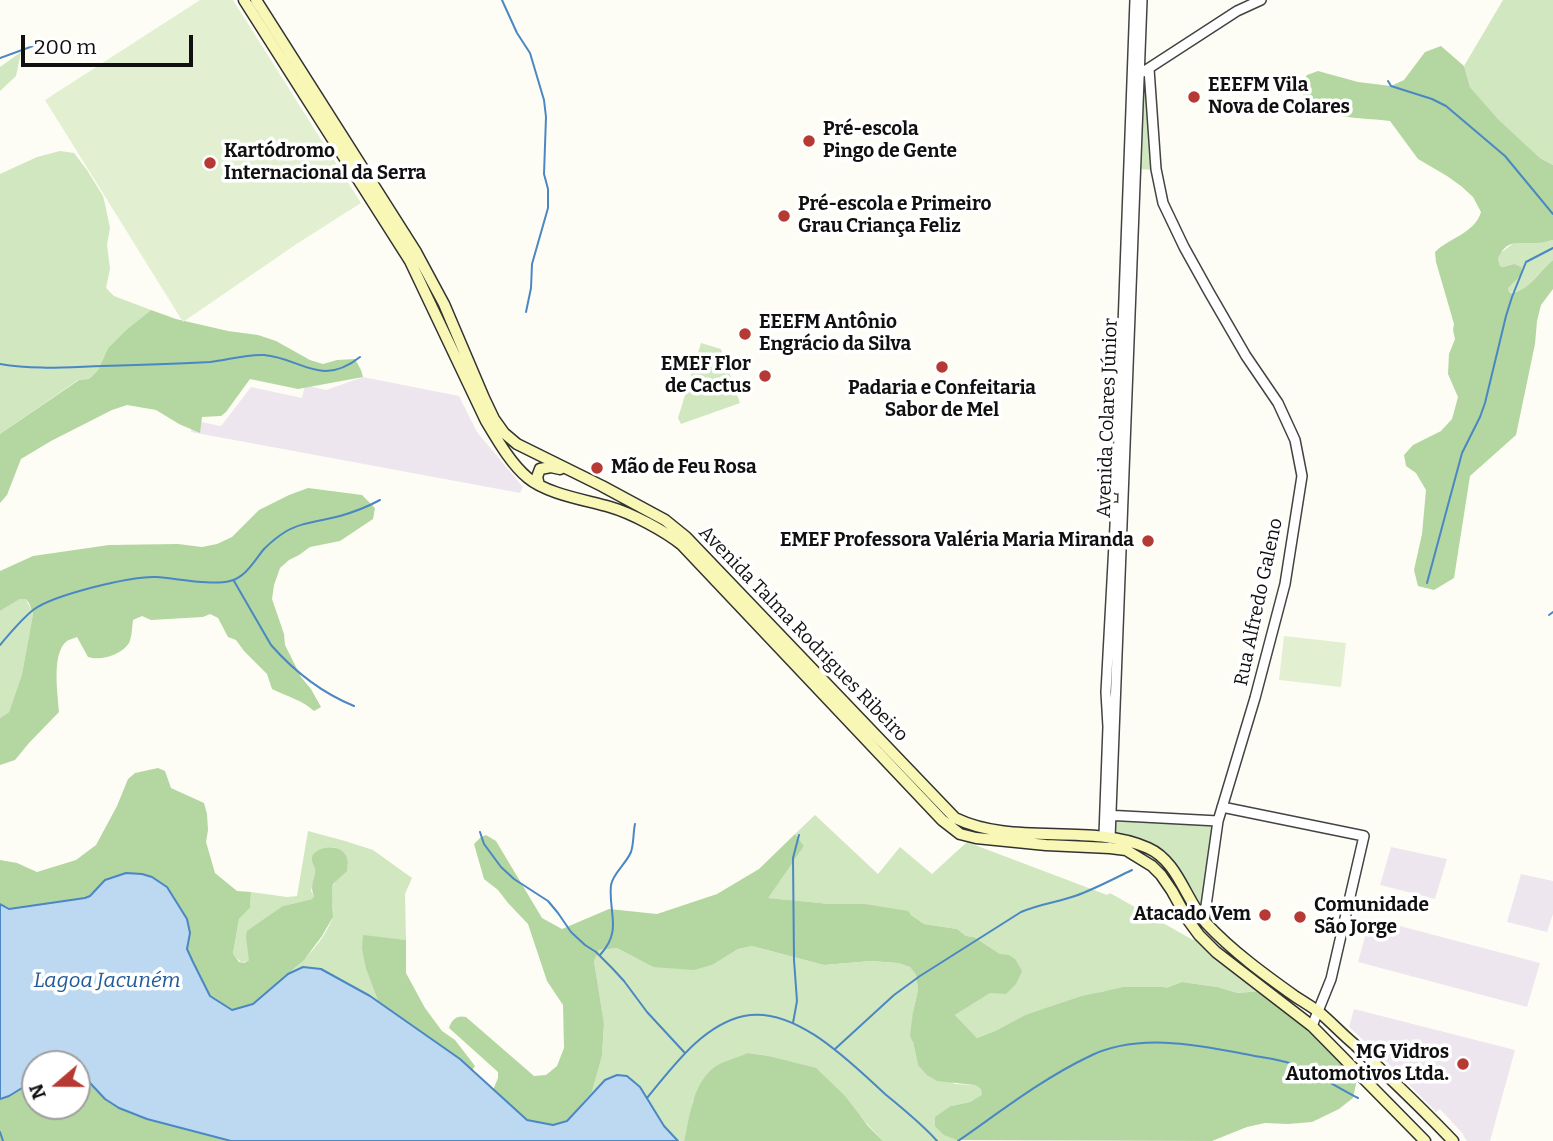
<!DOCTYPE html>
<html>
<head>
<meta charset="utf-8">
<style>
  body { margin:0 }
  #map { position:relative; width:1553px; height:1141px; overflow:hidden; background:#fefdf5; font-family:Bitter,serif }
  canvas { display:block }
  .north { position:absolute; left:21px; top:1050px; width:70px; height:70px; box-sizing:border-box; background:#fff; border:2px solid #9f9f9f; border-radius:50%; rotate:250deg; font-size:19px; font-weight:700; line-height:28px; text-align:center; color:#101010 }
  .north::after { content:''; display:block; margin:auto; width:24px; height:32px; background:#b63933; clip-path:polygon(50% 0,100% 100%,50% 72%,0 100%) }
  .scale { position:absolute; left:21px; top:35px; width:172px; height:32px; box-sizing:border-box; border:4px solid #101010; border-top:0; padding-left:9px; font-size:21px; line-height:24px; white-space:nowrap; color:#101010; -webkit-text-stroke:5px #fff; paint-order:stroke }
</style>
</head>
<body>
<div id="map">
<canvas width="1553" height="1141"></canvas>
<div class="north">N</div>
<div class="scale">200 m</div>
</div>
<script>
const ctx = document.querySelector('canvas').getContext('2d');
ctx.lineJoin = 'round';
function fill(path, color) {
  ctx.fillStyle = color;
  ctx.fill(path, 'evenodd');
}
function stroke(path, color, width, dash) {
  ctx.strokeStyle = color;
  ctx.lineWidth = width;
  ctx.lineCap = dash ? 'butt' : 'round';
  ctx.setLineDash(dash || []);
  ctx.stroke(path);
}
function write(font, color, halo, rows, align = 'center') {
  ctx.font = font + ' Bitter,serif';
  ctx.lineWidth = 7;
  ctx.setLineDash([]);
  ctx.textBaseline = 'middle';
  ctx.strokeStyle = halo;
  ctx.fillStyle = color;
  for (const [text, x, y, turn = 0] of rows) {
    ctx.save();
    ctx.translate(x, y);
    ctx.rotate((+turn || 0) * Math.PI / 180);
    ctx.textAlign = isNaN(turn) ? turn : align;
    if (halo) ctx.strokeText(text, 0, 0);
    ctx.fillText(text, 0, 0);
    ctx.restore();
  }
}
fill(new Path2D(`
  M363 377 459 396 477 432 523 487 520 493 191 432 192 420 221 426 251 387 302 398 305 385 326 390Z
  M1391 847 1447 859 1435 899 1380 885Z
  M1521 874 1553 881V914L1547 932 1507 922Z
  M1370 918 1540 963 1527 1007 1358 962Z
  M1354 1009 1515 1050 1490 1141H1467L1464 1137 1463 1134 1440 1109 1436 1112 1387 1062 1349 1027Z`), '#eee6ee');
fill(new Path2D(`
  M1503 0H1553V165L1540 158 1498 119 1470 87 1464 66Z
  M21 52 16 76 0 91V67Z
  M1143 79 1146 80 1153 170 1140 169Z
  M60 151 74 153 87 170 103 196 105 204 110 228 107 245 110 269 106 288 114 296 151 310 126 330 108 348 98 370 89 379 78 380 0 434V174L37 157Z
  M1553 240V260C1539 270 1528 294 1509 292L1508 288 1514 264 1503 267 1500 266 1498 259 1500 253 1514 243H1536Z
  M701 343 721 349 740 403 681 424 678 418Z
  M20 599H26L33 614 22 674 9 712 0 718V611Z
  M815 815 878 874 900 847 932 874 967 842 1107 895 1110 893 1193 940 1201 939 1261 991 1238 993 1217 987 1182 982 1166 988 1104 991 1025 1015 995 1031 977 1038 955 1015 991 992 1000 954 974 937 966 936 957 929 924 924 911 915 865 904H830L767 898 804 846 795 834Z
  M1111 819 1215 825 1200 909 1161 855 1110 837Z
  M308 831 345 841 373 850 412 878 405 894 406 940 363 936 366 969 378 1001 370 996 303 967 288 974C305 960 324 940 332 919 336 909 329 897 333 886 336 877 345 877 348 865L334 847 317 851 312 860 316 871 311 891 314 896 312 899 283 906 249 956V960L242 963 233 955 239 919 250 908 251 892 287 897 297 896Z
  M752 946 824 965 871 961 898 963 910 967 916 975 918 990 913 1012V1042L918 1065 955 1084 975 1085 981 1089 983 1095 970 1102 951 1106 957 1140 960 1141H883L816 1069 769 1056 748 1053 693 1100 684 1141H678L664 1126 640 1087 592 1092 602 1056 604 1025 594 961 599 950 617 948 653 967 714 964 738 949Z`), '#d0e7c0');
fill(new Path2D(`
  M1441 46 1464 66 1470 87 1498 119 1540 158 1553 165V240C1547 241 1541 243 1536 243 1519 244 1506 238 1498 259L1500 266 1503 267 1514 264 1521 267 1522 272 1519 277 1508 288 1509 292 1512 293C1531 289 1539 271 1553 260V289L1541 305 1537 321 1535 344 1516 435 1470 476 1454 578 1434 590 1418 586 1414 570 1422 534 1426 490 1416 473 1406 466 1404 455 1413 445 1441 431 1452 419 1458 397 1448 374 1449 354 1455 339 1453 330 1454 324 1436 262 1435 252C1449 238 1475 233 1481 212L1473 197 1461 186 1447 176 1418 159 1390 121C1369 118 1326 119 1309 104 1303 99 1302 91 1301 84L1307 75 1318 71 1358 82 1391 86 1404 80 1425 52Z
  M151 310 176 319 228 331 258 335 276 341 310 360 323 364 337 360 355 359 361 370 363 377 298 389 250 379 226 412 221 416 202 417 200 433 179 424 156 410 127 405 112 410 51 441 21 459 7 495 0 503V434L79 380 89 379 98 370 108 348 126 330Z
  M308 488 362 495 375 508 373 519 340 541 310 547 299 555 289 560 280 568 274 585 272 599 284 634 285 645 301 677 311 689 321 707 314 711C302 700 288 697 272 689L267 674 244 651 236 640 228 637 218 618 210 614 203 617 151 620 142 616 133 620C132 627 132 637 129 643 121 655 101 661 88 657L77 637C74 638 69 640 67 641 51 653 58 694 59 712L29 743 15 760 0 765V718L9 712 22 674 33 614 29 603 26 599H20L0 611V571L33 556 109 545 178 544 202 547 217 544 232 537 259 510 289 495Z
  M158 768 165 771 171 788 204 803 207 814 208 830 206 842 215 873 237 891 251 892 250 908 239 919 233 954 239 962 244 963 249 960 246 937 247 931 283 906 312 899 314 896C310 888 313 882 315 874 317 867 311 864 312 858 312 846 354 838 347 871L333 884 332 891 333 917 322 936 304 960 253 1004 232 1010 210 996 187 949 190 933 167 887 152 877 142 874 126 873 105 880 89 897 85 898 9 909 0 904V860L17 863 37 872 76 860 96 845 117 806 128 779 135 773Z
  M795 834 804 846 768 898 830 904H865L908 911 911 915 924 924 957 929 966 936 974 937 1000 954 1009 955 1015 959 1022 971 1016 984 1006 994 990 993 955 1015 977 1038 995 1031 1025 1015 1082 996 1124 987H1163L1166 988 1182 982 1217 987 1238 993 1261 991 1346 1061 1358 1075 1353 1098 1339 1109 1312 1122 1288 1124 1265 1123 1247 1127 1212 1141 957 1140 944 1135 935 1126V1117L951 1106 970 1102 982 1095 981 1089 975 1085 937 1081 927 1075 918 1065 913 1042 910 1036 913 1012 918 990 916 975 910 967 898 963 871 961 824 965 752 946 738 949 714 964 694 970 653 967 617 948 599 950 594 961 604 1024 602 1056 592 1092 567 1120 553 1125 526 1120 493 1090 498 1078V1072L449 1028C452 1019 457 1015 466 1017L534 1076 546 1075 557 1066 564 1048 563 1005 547 981 528 924 508 903 498 890 484 879 474 844 481 837 486 835 496 841 542 918 562 929 609 909 657 914 717 894 759 869Z
  M363 935 406 940V973L425 1008 442 1031 455 1040 475 1066 472 1070 460 1059 378 1001 366 969 362 948Z
  M748 1053 769 1056 816 1068 845 1096 868 1126 883 1141H684C690 1116 692 1087 712 1069 722 1061 737 1058 748 1053Z
  M77 1069 105 1099 119 1108 147 1119 231 1141H0V1099L9 1096 35 1080V1106H77Z`), '#b4d6a1');
fill(new Path2D(`
  M200 0H233L361 203 298 243 183 322 45 100Z
  M1284 636 1346 643 1341 687 1279 680Z`), '#e2efd1');
const water = new Path2D(`
  M126 873 142 874 152 877 167 887 187 919 190 933 187 949 193 962 210 996 232 1010 253 1004 288 974 303 967 321 969 370 996 460 1059 527 1120 553 1125 567 1121 605 1080 617 1075 627 1076 640 1087 664 1126 678 1141H231L147 1119 119 1108 105 1099 77 1069V1064H73L67 1057 57 1064H35V1080L9 1096 0 1099V904L9 909 85 898 90 896 105 880Z`);
fill(water, '#bdd9f2');
stroke(water, '#4a87c3', 2);
stroke(new Path2D(`
  M502 0 517 33 530 53 544 100 546 117 544 174 548 189V208L532 264 531 288 526 312
  M0 58 33 46
  M1388 81 1391 86 1432 99 1446 106 1505 156 1553 214
  M0 364C34 370 68 367 102 366 138 365 174 364 210 362 228 360 246 354 264 355 301 358 321 388 360 357
  M234 581 271 645C294 671 322 693 354 706
  M1427 583 1462 453 1480 417 1485 403 1506 316 1512 297 1526 262 1553 248
  M1549 615 1553 612
  M0 645C10 633 21 620 33 610 53 595 130 576 156 577 176 578 211 586 230 581 246 577 254 561 264 549 270 543 277 537 285 532 301 522 322 521 340 516 354 512 367 507 380 500
  M480 832 484 844 501 867 514 879 548 901 558 913 571 932 585 945 596 952 612 968 624 981 647 1012 684 1052
  M600 955C623 930 608 913 611 885 613 873 626 864 631 852 634 843 633 833 635 824
  M793 1023 797 1001 794 960 793 858 799 835
  M835 1049 894 995 920 976 1021 912C1039 904 1058 902 1075 896 1095 889 1113 879 1132 870
  M647 1098C672 1068 702 1025 744 1016 795 1005 851 1063 885 1094 903 1109 922 1124 937 1141
  M0 1132 3 1141
  M958 1141C1000 1112 1042 1079 1088 1057 1137 1032 1198 1045 1250 1055 1264 1058 1278 1059 1292 1064 1315 1072 1336 1087 1358 1098`), '#4a87c3', 2);
const tertiary = new Path2D(`
  M1149 69 1156 169 1163 203 1184 247 1209 292 1246 356 1278 403 1295 440 1302 476 1285 584 1255 698 1218 821 1204 920
  M1143 72 1237 11 1261 0
  M1117 489 1135 0
  M1222 807 1364 836 1331 979 1312 1026
  M1105 815 1218 821
  M1104 835 1108 727 1106 692 1116 507
  M1110 838 1142 0`);
const secondary = new Path2D(`
  M244 0 410 261 486 421C498 441 511 464 528 478 547 494 586 500 610 507 631 513 665 531 682 545L942 820 960 834 976 838 1046 845 1110 848 1126 850 1152 866 1161 875 1172 891 1188 920 1199 935 1216 952 1312 1026 1425 1141
  M256 0 416 252 444 304 484 398 494 419 504 433 517 444 602 486 665 520 686 537 955 818C1015 847 1088 822 1148 848 1178 861 1186 901 1206 923 1232 951 1265 975 1296 997 1304 1002 1312 1007 1319 1012 1331 1022 1342 1034 1354 1044 1388 1076 1421 1107 1453 1141
  M539 485 537 477 540 469 551 467 560 469`);
stroke(tertiary, '#434343', 12);
stroke(secondary, '#323232', 13);
stroke(tertiary, '#fff', 9);
stroke(secondary, '#f8f7b6', 10);
for (const [x, y, r, color] of [
  [1194,97,7,"#b63933"],
  [809,141,7,"#b63933"],
  [210,163,7,"#b63933"],
  [784,216,7,"#b63933"],
  [745,334,7,"#b63933"],
  [942,367,7,"#b63933"],
  [765,376,7,"#b63933"],
  [597,468,7,"#b63933"],
  [1148,541,7,"#b63933"],
  [1265,915,7,"#b63933"],
  [1300,917,7,"#b63933"],
  [1463,1064,7,"#b63933"]
]) {
  const dot = new Path2D();
  dot.arc(x, y, r, 0, 2 * Math.PI);
  ctx.fillStyle = color;
  ctx.fill(dot);
  stroke(dot, '#fff', 2.5);
}
write('bold 19px', '#101010', '#fff', [
  ["EEEFM Vila",1208,86],
  ["Nova de Colares",1208,108],
  ["Pré-escola",823,130],
  ["Pingo de Gente",823,152],
  ["Kartódromo",224,152],
  ["Internacional da Serra",224,174],
  ["Pré-escola e Primeiro",798,205],
  ["Grau Criança Feliz",798,227],
  ["EEEFM Antônio",759,323],
  ["Engrácio da Silva",759,345],
  ["EMEF Flor",751,365,"right"],
  ["de Cactus",751,387,"right"],
  ["Padaria e Confeitaria",942,389,"center"],
  ["Sabor de Mel",942,411,"center"],
  ["Mão de Feu Rosa",611,468],
  ["EMEF Professora Valéria Maria Miranda",1134,541,"right"],
  ["Comunidade",1314,906],
  ["São Jorge",1314,928],
  ["Atacado Vem",1251,915,"right"],
  ["MG Vidros",1449,1053,"right"],
  ["Automotivos Ltda.",1449,1075,"right"]
], 'left');
write('19px', '#101010', '#fff', [
  ["Avenida Colares Júnior",1108,418,-88],
  ["Rua Alfredo Galeno",1259,602,-78],
  ["Avenida Talma Rodrigues Ribeiro",803,634,46]
]);
write('italic 21px', '#225a99', '#fff', [
  ["Lagoa Jacuném",107,981]
]);
</script>
</body>
</html>
